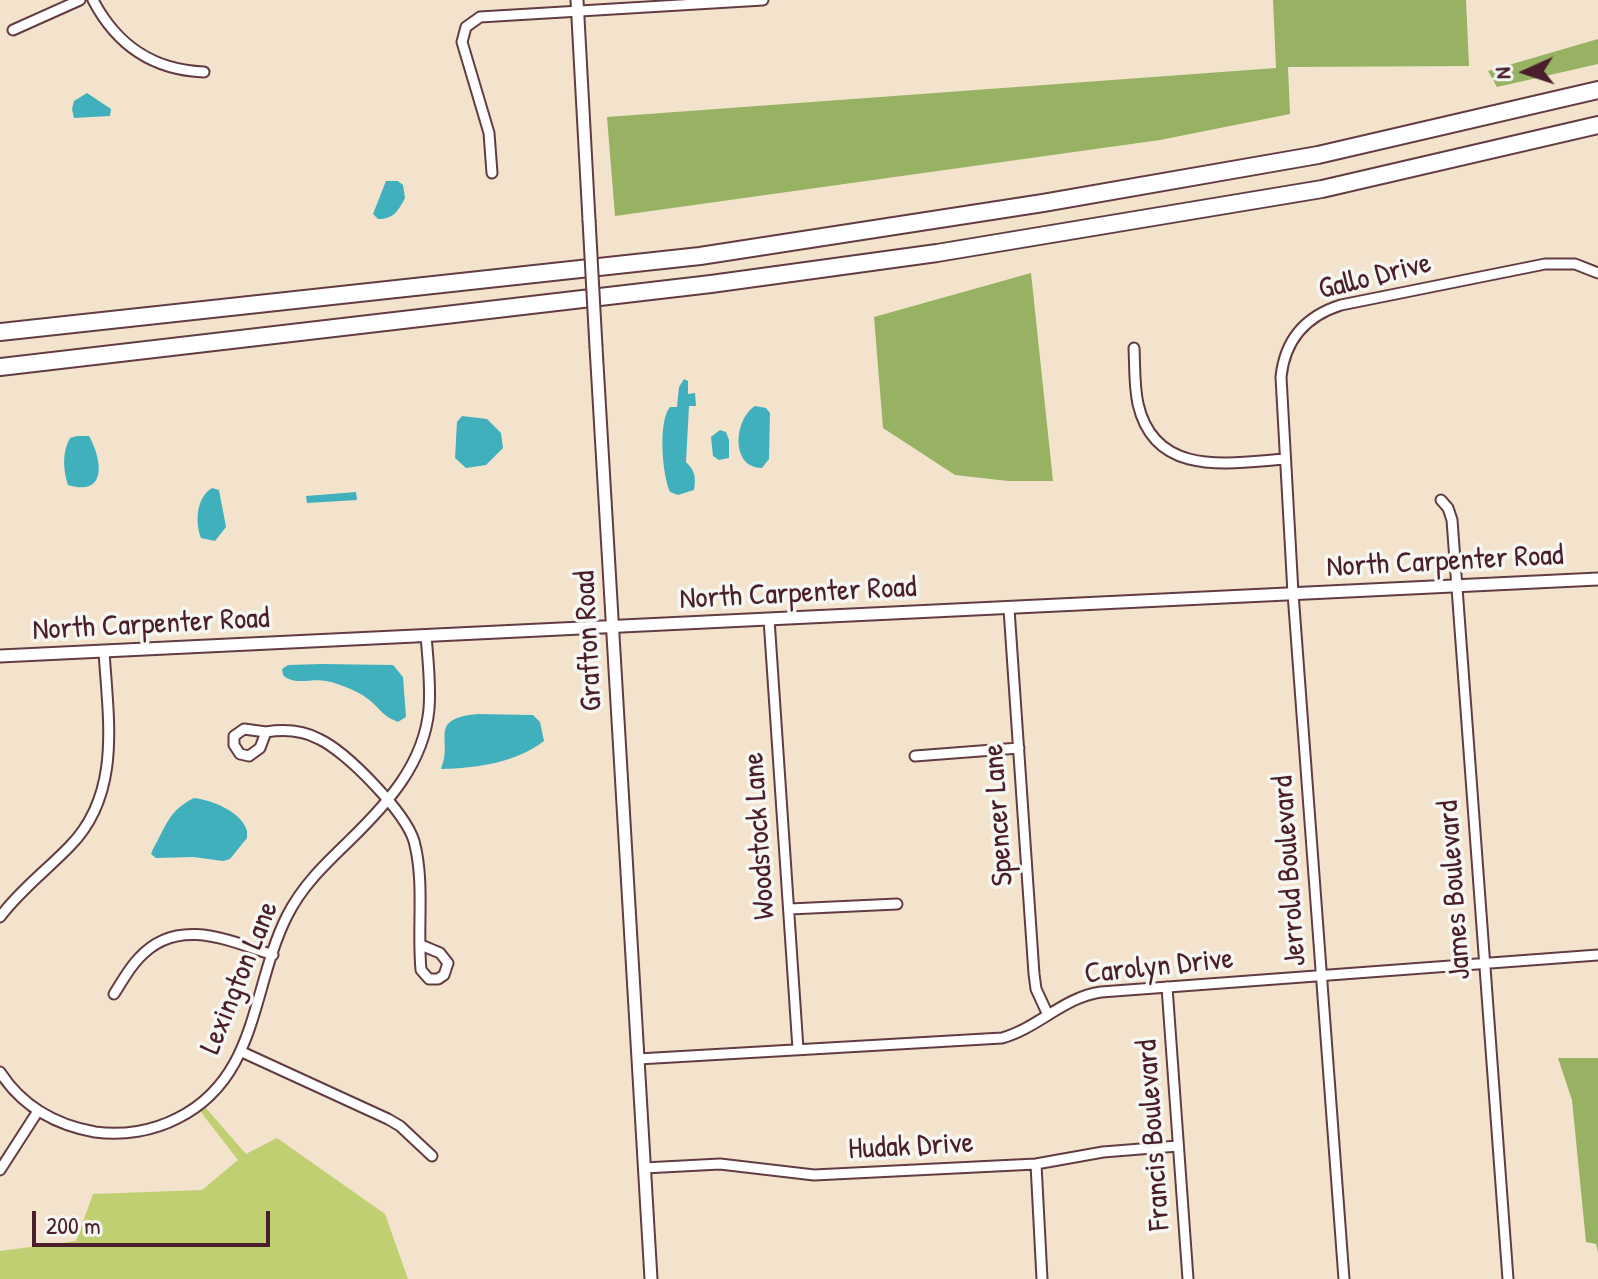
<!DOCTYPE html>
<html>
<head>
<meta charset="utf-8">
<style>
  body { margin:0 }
  #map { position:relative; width:1598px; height:1279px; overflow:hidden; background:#f3e3cc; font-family:"Patrick Hand",sans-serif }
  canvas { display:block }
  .north { position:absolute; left:1486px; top:32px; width:80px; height:80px; -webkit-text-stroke:6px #f6f6f2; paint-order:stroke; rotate:267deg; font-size:22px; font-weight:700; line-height:32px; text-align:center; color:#4a1f2b }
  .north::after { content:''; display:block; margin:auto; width:28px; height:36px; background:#4a1f2b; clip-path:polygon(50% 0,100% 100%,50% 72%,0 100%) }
  .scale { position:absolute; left:32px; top:1211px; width:238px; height:36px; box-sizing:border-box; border:4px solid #4a1f2b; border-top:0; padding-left:10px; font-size:24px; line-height:28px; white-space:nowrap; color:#4a1f2b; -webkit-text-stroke:6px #f6f6f2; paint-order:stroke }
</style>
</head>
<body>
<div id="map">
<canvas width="1598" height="1279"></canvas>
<div class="north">N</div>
<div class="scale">200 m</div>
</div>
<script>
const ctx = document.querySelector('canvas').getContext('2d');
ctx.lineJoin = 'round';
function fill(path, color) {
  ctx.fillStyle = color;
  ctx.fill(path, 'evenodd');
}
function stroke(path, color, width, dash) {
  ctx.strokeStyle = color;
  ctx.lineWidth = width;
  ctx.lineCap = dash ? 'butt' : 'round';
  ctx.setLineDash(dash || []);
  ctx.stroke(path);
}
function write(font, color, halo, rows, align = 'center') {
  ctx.font = font + ' "Patrick Hand",sans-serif';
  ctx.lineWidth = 7;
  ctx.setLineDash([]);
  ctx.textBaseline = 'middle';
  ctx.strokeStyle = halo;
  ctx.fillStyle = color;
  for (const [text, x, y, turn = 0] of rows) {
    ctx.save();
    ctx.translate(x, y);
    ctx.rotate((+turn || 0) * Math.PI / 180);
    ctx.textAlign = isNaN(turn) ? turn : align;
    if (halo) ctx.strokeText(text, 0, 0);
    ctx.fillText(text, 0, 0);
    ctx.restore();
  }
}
fill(new Path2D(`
  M205 1107 246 1154 277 1138 385 1214 408 1279H0V1251L76 1241 93 1194 202 1190 238 1160 200 1111Z`), '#bfcf71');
fill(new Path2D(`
  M1273 0H1466L1469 66 1288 67 1290 114 1160 140 615 216 607 117 1276 68Z
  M1598 39V64L1497 87 1488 71Z
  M1031 273 1053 481H1008L955 475 883 428 874 317Z
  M1558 1058H1598V1252L1596 1244 1586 1242 1572 1100Z`), '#97b263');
fill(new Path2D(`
  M87 93 111 109 110 116 74 118 72 109 74 101Z
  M386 181H398L403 185 405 198C398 211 394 219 378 219L373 214Z
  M684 379 688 381V394L695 393 696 406H689L686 462C695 471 696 477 694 490L678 495 670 492C662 474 658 421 670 407H677L679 387Z
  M755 406 766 408 770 413 769 459 762 468C730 468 734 419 755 406Z
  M462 416 487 419 501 433 503 448 486 465 466 468 455 458 457 422Z
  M720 430 726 432 729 440V458L719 460 713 456 711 437Z
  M77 436H89C102 459 108 497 68 485 63 470 62 452 70 438Z
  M212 488 219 490 226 527 215 541 201 538C195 522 196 498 212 488Z
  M356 492 357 500 307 503 306 496Z
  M322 664 393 665 403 677 406 717 398 722C385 717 382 712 373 703 361 692 341 684 326 681 312 678 293 686 283 675L282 669 288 665Z
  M478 714 533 715 540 722 544 741C515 763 477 768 441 769 454 739 426 719 478 714Z
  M194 798C212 800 242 812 247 831V838L230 859 223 861 193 857 156 858 151 854 153 849C166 826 169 810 194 798Z`), '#41b0bd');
const minor = new Path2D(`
  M93 0C117 46 153 70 204 72
  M13 30 80 0
  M492 173 489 133 462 42 466 27 480 17 763 0
  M1134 348C1135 367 1134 386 1138 404 1155 478 1229 463 1285 459
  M1441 500 1448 508 1452 520 1508 1279
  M1009 609 1034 974 1036 989 1048 1015
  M769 619 798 1049
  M244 729 266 732 260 748 249 756 240 754 234 745V736Z
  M266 732C285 729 302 730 319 739 347 752 405 812 414 841 425 882 417 928 421 970L429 979H438L444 975 448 963 440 953 421 945
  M915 756 1019 748
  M790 909 897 904
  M0 917C20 890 47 870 70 846 122 793 108 719 104 651
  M1167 987 1188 1279
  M114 994C122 982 129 968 139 958 177 916 228 940 273 955
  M242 1052 388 1119 400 1126 432 1156
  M638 1059 1002 1038C1038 1028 1064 997 1101 992L1598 955
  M0 1072C22 1106 56 1125 95 1132 123 1136 153 1131 178 1118 259 1077 251 988 287 916 302 886 325 864 349 841 387 804 424 764 429 709 431 685 428 660 426 636
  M1036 1164 1042 1279
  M644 1168 720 1164 814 1175 1036 1164 1103 1152 1178 1146
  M0 1170 38 1111
  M1344 1279 1293 593 1281 377C1285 339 1306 316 1341 305L1545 264H1575L1598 273`);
const tertiary = new Path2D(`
  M577 0 589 220
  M596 347 651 1279
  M0 656 1598 579`);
const motorway = new Path2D(`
  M0 332 700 256 1043 203 1318 155 1598 90
  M0 367 711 284 937 253 1322 189 1598 125`);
stroke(minor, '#633c43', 13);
stroke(tertiary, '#633c43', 15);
stroke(motorway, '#633c43', 20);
stroke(minor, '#fff', 9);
stroke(tertiary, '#fff', 11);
stroke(motorway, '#fff', 16);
const tertiaryBridge = new Path2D(`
  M589 220 596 347`);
stroke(tertiaryBridge, '#633c43', 15, []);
stroke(tertiaryBridge, '#fff', 11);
write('30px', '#4a1f2b', '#f6f6f2', [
  ["Gallo Drive",1375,277,-14],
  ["North Carpenter Road",1445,562,-3],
  ["North Carpenter Road",798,594,-3],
  ["North Carpenter Road",151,625,-3],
  ["Grafton Road",589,641,-93],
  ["Spencer Lane",999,815,-94],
  ["Woodstock Lane",760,836,-94],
  ["Jerrold Boulevard",1290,871,-94],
  ["James Boulevard",1455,890,-94],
  ["Carolyn Drive",1159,967,-6],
  ["Lexington Lane",240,978,-68],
  ["Francis Boulevard",1154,1135,-94],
  ["Hudak Drive",911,1147,-3]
]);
</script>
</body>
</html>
